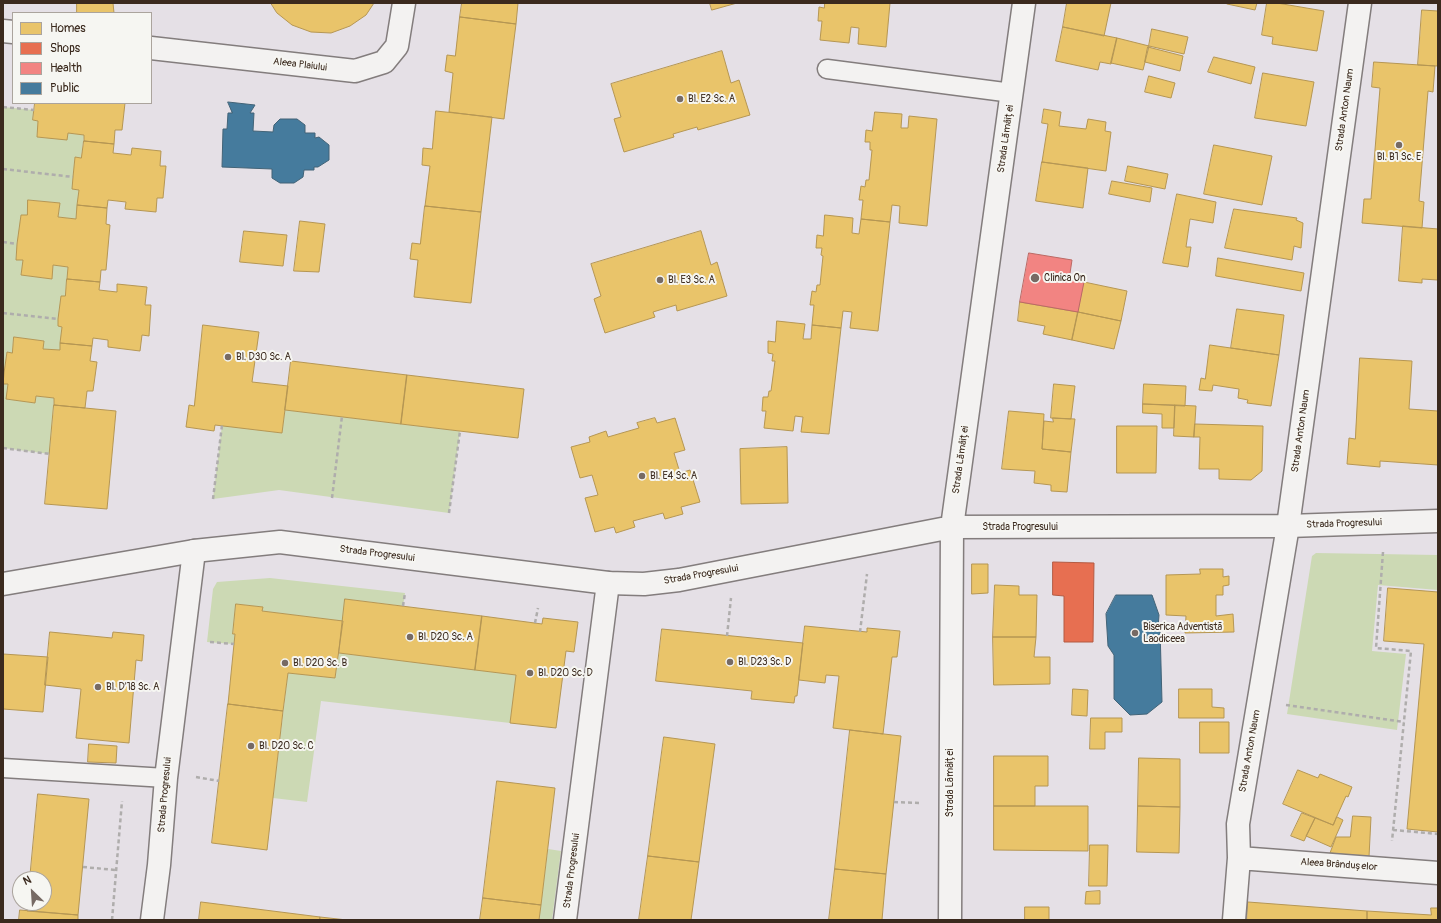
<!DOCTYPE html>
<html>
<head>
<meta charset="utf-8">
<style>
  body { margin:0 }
  #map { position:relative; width:1441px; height:923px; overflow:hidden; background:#e5e0e6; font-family:Pangolin,sans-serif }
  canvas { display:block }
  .frame { position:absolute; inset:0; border:4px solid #3b2a1e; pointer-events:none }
  .legend { position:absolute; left:12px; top:12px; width:140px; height:92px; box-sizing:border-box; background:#f6f6f2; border:1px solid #aba49d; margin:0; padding:5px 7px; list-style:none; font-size:12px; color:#3b2a1e }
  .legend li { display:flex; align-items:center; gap:8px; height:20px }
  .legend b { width:20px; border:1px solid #aba49d }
  .north { position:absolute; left:12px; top:871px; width:40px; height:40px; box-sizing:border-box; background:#f6f6f2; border:1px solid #aba49d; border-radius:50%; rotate:335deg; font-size:11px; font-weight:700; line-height:16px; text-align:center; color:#3b2a1e }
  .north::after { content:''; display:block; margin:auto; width:14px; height:18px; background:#766a64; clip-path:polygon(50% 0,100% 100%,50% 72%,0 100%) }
</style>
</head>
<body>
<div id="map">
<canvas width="1441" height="923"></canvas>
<div class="frame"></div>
<ul class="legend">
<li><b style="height:11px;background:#e9c46a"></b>Homes</li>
<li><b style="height:11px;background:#e76f51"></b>Shops</li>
<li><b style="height:11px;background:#f28482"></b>Health</li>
<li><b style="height:11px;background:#457b9d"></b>Public</li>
</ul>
<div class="north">N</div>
</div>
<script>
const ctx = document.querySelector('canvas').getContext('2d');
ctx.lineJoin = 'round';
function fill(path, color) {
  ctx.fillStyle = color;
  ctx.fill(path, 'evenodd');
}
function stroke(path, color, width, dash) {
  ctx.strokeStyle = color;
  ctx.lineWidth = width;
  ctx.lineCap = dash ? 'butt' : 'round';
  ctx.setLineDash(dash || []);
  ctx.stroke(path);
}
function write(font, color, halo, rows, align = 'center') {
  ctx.font = font + ' Pangolin,sans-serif';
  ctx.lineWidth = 4;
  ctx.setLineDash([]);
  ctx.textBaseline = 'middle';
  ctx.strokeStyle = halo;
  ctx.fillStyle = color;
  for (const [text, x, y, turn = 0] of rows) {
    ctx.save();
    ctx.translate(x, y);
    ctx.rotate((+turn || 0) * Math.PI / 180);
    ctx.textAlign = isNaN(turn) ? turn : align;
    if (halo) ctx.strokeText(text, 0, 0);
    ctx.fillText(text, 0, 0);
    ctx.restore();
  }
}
fill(new Path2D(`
  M3 107 34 110 33 120 38 121 37 137 66 139 68 133 84 135 81 158 75 157 72 189 79 190 76 219 58 217 60 203 28 200 27 215H21L16 259 23 260 21 275 52 279 53 265 68 267 65 296H61L58 326 62 327 60 350 43 349 44 341 14 337 12 353H7L3 383Z
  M3 384H8L7 399 35 403 36 396 54 398 50 454 3 448Z
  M285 410 460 431 449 513 279 490 213 499 222 425 282 433Z
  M1316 553 1438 555V590L1378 585 1372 651 1406 654 1397 730 1287 714 1312 556Z
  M270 578 405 593 403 606 346 599 343 621 262 611V607L237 604 233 634H235L234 644 207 642 213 589 217 582Z
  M339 653 516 675 510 723 321 701 307 802 273 798 288 673 335 678Z
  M548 849 561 851 552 920H539Z`), '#ccd9b4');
const homes = new Path2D(`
  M77 3H113L114 13H77Z
  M271 3H374L366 15 350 26 331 33 311 32 292 25 277 13Z
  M462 3H518L516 24 460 17Z
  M710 3H737L712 10Z
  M825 3H890L886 47 858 44 859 28 851 27 849 43 820 40 822 21H818L819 7 824 8Z
  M1067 3H1111L1104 36 1063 27Z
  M1227 3H1257L1255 10 1227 4Z
  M1267 3H1277L1324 11 1317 51 1272 44 1273 37 1262 35Z
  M1422 10 1438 11V66L1418 65Z
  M460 17 516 24 504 119 449 112 453 73 445 71 447 55 455 56Z
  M1063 27 1117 38 1111 64 1100 62 1098 70 1056 61Z
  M1152 29 1188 37 1184 54 1149 46Z
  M1117 38 1149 46 1143 70 1111 63Z
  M1148 47 1183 56 1180 71 1145 62Z
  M722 51 731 83 739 80 750 115 698 130 697 127 673 134 674 137 624 152 614 119 621 117 611 84Z
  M1214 57 1255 67 1251 84 1208 72Z
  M1374 62 1435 66 1433 92 1428 91 1419 201 1424 202 1422 228 1362 223 1364 199H1371L1380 88 1372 87Z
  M1263 73 1314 82 1306 126 1255 118Z
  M1149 76 1175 83 1171 98 1145 92Z
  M35 103H125L122 130H115L114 144 84 141V135L68 133 67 140 37 137 38 121 33 120Z
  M1044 109 1061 112 1059 126 1086 129 1088 119 1106 122 1105 131 1111 132 1106 171 1042 162 1048 124 1042 123Z
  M436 111 492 117 481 212 425 206 430 166 422 165 423 148 432 149Z
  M875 112 902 114 901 128H908L909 116 937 119 927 226 899 223 900 206 892 205 890 222 861 219 863 200H859L861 186 865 187 866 180H869L872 150H870V142H865L866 130 872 131Z
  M84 141 114 144 113 153 131 155 132 148 161 151 160 166H166L163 198H157L156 212 125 209 126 202 108 200 107 208 77 205 79 190 72 189 73 177 75 157 81 158Z
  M1214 145 1272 156 1262 205 1204 194Z
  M1042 162 1088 168 1083 208 1036 201Z
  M1128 166 1168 174 1165 189 1125 181Z
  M1112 181 1152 188 1150 202 1109 194Z
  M1177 194 1216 202 1213 223 1190 219 1186 247H1191L1188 267 1163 263Z
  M28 200 60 203 58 217 76 219 77 205 107 208 106 224 110 225 106 270H101L100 282 67 279 68 267 53 265 52 279 21 275 23 260H16L17 244 21 215H27Z
  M425 206 481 212 471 303 414 297 418 260 410 259 412 243 420 244Z
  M1234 209 1297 218 1296 220 1303 223 1301 248 1294 246 1292 260 1225 248Z
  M825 215 853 218 852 233 859 234 861 219 890 222 878 331 850 328 852 312 843 311 841 328 812 325 814 305H810L812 291 816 292 817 285H820L823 256 821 255 822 248H816L817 235 823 236Z
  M300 221 325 224 319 272 294 271Z
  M1403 226 1438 229V280L1422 279V283L1399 281Z
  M244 231 287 235 283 266 240 262Z
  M701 231 711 265 717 262 727 296 677 311 676 305 653 312 655 317 605 333 594 299 601 296 591 264Z
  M1218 258 1304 273 1301 291 1216 276Z
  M67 279 100 282 99 290 117 292V284L147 287 145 305H151L149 336 142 335 140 351 108 347V340L93 338 92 346 60 343 62 327 58 326V319L61 296H65Z
  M1084 282 1127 291 1121 321 1078 312Z
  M1020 302 1078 312 1072 340 1043 334 1045 326 1018 321Z
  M1237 309 1284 315 1279 355 1231 348Z
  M1078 312 1121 321 1114 349 1072 340Z
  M777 321 805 324 803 339H811L812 325 841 328 829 434 801 432 803 417 795 416 793 431 764 428 766 411H762L763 397H768L769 391H771L775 361H772L773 354 768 353V341L775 342Z
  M203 325 259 332 252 382 288 386 282 433 215 425 214 431 186 427 189 405 194 406Z
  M14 337 44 341 43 349 60 350V343L92 346 90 361 97 362 93 391H87L85 408 54 405V398L36 396 35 403 6 399 8 384H3L4 373 7 352 12 353Z
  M1210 345 1279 355 1271 406 1247 403 1248 400 1238 398 1239 389 1213 385 1212 391 1199 390 1201 378 1205 379Z
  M1360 358 1412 361 1409 409 1438 411V465L1380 461V467L1347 464 1349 438 1355 439Z
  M291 361 407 375 401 424 285 410Z
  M407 375 524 389 518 438 401 424Z
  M1054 384 1075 386 1071 419 1051 418Z
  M1144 384 1186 386 1185 406 1143 404Z
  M1143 404 1175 405 1174 428H1162V414L1143 413Z
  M54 405 116 411 107 509 45 504Z
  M1175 405 1196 406 1194 437 1174 436Z
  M1009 411 1044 414 1042 449 1071 452 1067 492 1051 491V485L1034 483 1035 471 1002 469Z
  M655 418 657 423 675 418 685 450 674 453 680 473 690 470 700 502 681 507 683 514 665 519 663 513 633 521 635 527 616 533 614 527 595 532 585 498 598 495 592 475 580 478 571 447 590 442 589 437 606 431 608 437 639 428 637 423Z
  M1053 418 1075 419 1071 452 1042 449 1044 421 1053 422Z
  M1195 424 1263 426 1262 471 1251 480 1219 479V469H1199L1200 437H1194Z
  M1117 426H1157L1156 473H1117Z
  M787 447 788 503 741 504 740 449Z
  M972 564H988V593L972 594Z
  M1200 569H1223V577L1229 576V585L1223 586V595H1216V616L1233 614 1234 632 1185 633 1186 616 1166 615V575L1200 574Z
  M995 585 1019 586V595H1037L1036 637H993Z
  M1388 588 1438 592V832L1407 829 1424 644 1384 641Z
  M345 599 482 616 475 670 339 653Z
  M236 604 263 607 262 611 343 621 335 678 288 673 283 711 228 704 235 634H233Z
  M482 616 542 624 543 618 578 622 574 652 566 651 556 728 510 723 516 675 475 670Z
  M805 626 867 632V628L900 631 897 657H892L883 734 833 728 839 676 826 675 825 683 799 680Z
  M662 629 803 643 797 696H795L794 703 751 699 752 691 656 681Z
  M50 632 112 638 113 632 144 635 142 661 136 660 129 743 76 738 81 689 45 685Z
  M993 637H1036L1034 657H1050V684L994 685Z
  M3 654 48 657 43 712 3 709Z
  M1073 689 1088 690 1087 716 1072 715Z
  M1179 689H1212V707L1224 708V718H1179Z
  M228 704 283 711 267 850 212 843Z
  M1091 718H1122V732H1105V749H1090Z
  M1200 722H1229V753H1200Z
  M850 730 901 736 886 874 835 869Z
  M664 737 715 744 699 862 648 856Z
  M89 744 117 746 116 763 88 762Z
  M994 756H1048V786H1035V806H994Z
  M1139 758 1180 759V807L1138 806Z
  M1298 770 1318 778 1320 774 1352 787 1348 797 1346 796 1333 825 1283 804Z
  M497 781 555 788 541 905 483 898Z
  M38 794 89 799 78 915 27 911 28 903H44V879H30Z
  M994 806H1088V851L994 850Z
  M1138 806 1180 807 1179 853 1137 852Z
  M1302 813 1315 818 1304 841 1291 836Z
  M1353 816 1371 817 1369 857 1330 853 1336 837H1350Z
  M1337 817 1343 820 1331 847 1306 836 1315 818 1333 825Z
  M1090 845H1108L1107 886H1089Z
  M648 856 699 862 691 920H639Z
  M835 869 886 874 882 920H829Z
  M1100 891V904H1085L1086 892Z
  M483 898 541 905 539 920H480Z
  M201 902 320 917V920H199Z
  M1248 902 1367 911V920H1247Z
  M1025 907H1049V920H1025Z
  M1431 908H1438V920H1367V911L1431 915Z
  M20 910 78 915V920H19Z
  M320 917 347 920H320Z`);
fill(homes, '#e9c46a');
stroke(homes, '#b59653', 1);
const shops = new Path2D(`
  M1053 562 1094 563 1093 642H1064V596L1053 595Z`);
fill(shops, '#e76f51');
stroke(shops, '#b35a42', 1);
const health = new Path2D(`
  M1029 253 1072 260 1069 280 1084 282 1078 312 1020 302Z`);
fill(health, '#f28482');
stroke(health, '#bb6964', 1);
const public = new Path2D(`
  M228 102 255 105 250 113H254L253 131 273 132 274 125 280 119H297L305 125V133H315V138L319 137 329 145V160L318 167H314V170H304L303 177 294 183H280L272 178V169L222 167 223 129H227L228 113H232Z
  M1116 595H1152L1159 615 1158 628H1160L1162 702 1147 714 1130 715 1114 699V655L1108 646 1106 614Z`);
fill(public, '#457b9d');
stroke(public, '#426377', 1);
const lane = new Path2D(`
  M827 69 1012 93
  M3 768 166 778`);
const street = new Path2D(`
  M3 31 13 32
  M151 48 355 71 384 62 397 46 404 3
  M1239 858 1438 873
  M152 920 159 865 166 778 194 551
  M565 920 608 583
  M1234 920 1239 858 1238 824 1288 526 1360 3`);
const secondary = new Path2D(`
  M3 584 194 551 280 542 608 583 644 584 679 580 952 527 1288 526 1438 521
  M950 920 952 527 1024 3`);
stroke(lane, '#837d7d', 21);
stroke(street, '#837d7d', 25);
stroke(secondary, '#837d7d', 25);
stroke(new Path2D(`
  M3 107 34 110
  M3 169 73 177
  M3 242 17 244
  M3 313 58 319
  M3 373H4
  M3 448 50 454
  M332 498 342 416
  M213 499 222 425
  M449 513 460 431
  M1383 552 1376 648 1411 651 1392 841
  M403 606 405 593
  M535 623 538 608
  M860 632 867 574
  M727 636 731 598
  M210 642 234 644
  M1286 705 1404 722
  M196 777 219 781
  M894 802 921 803
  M1393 830 1438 834
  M83 867 116 870
  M112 920 122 801`), '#afadac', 2.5, [4, 3]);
stroke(lane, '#f3f2f1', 18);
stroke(street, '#f3f2f1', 22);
stroke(secondary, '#f3f2f1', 22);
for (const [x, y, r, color] of [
  [680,99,4,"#766a64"],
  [1399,145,4,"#766a64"],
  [1035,278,5,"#766a64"],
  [660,280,4,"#766a64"],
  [228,357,4,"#766a64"],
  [642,476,4,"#766a64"],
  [1135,633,4,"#766a64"],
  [410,637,4,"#766a64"],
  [730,662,4,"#766a64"],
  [285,663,4,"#766a64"],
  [530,673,4,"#766a64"],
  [98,687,4,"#766a64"],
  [251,746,4,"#766a64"]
]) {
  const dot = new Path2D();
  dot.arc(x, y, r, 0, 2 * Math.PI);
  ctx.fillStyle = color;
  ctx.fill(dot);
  stroke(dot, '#f6f6f2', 1.5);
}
write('10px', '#3b2a1e', '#f6f6f2', [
  ["Aleea Plaiului",300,65,7],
  ["Strada Anton Naum",1345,110,-82],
  ["Strada Lămâiței",1006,139,-82],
  ["Strada Anton Naum",1301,431,-82],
  ["Strada Lămâiței",961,460,-82],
  ["Strada Progresului",1344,524,-2],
  ["Strada Progresului",1020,527],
  ["Strada Progresului",377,554,7],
  ["Strada Progresului",701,575,-10],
  ["Strada Anton Naum",1250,751,-80],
  ["Strada Lămâiței",950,783,-90],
  ["Strada Progresului",165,795,-85],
  ["Aleea Brândușelor",1339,865,4],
  ["Strada Progresului",572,871,-83]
]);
write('10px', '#3b2a1e', '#f6f6f2', [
  ["Bl. E2 Sc. A",688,99],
  ["Bl. B1 Sc. E",1399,157,"center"],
  ["Clinica On",1044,278],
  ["Bl. E3 Sc. A",668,280],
  ["Bl. D30 Sc. A",236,357],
  ["Bl. E4 Sc. A",650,476],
  ["Biserica Adventistă",1143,627],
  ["Laodiceea",1143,639],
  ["Bl. D20 Sc. A",418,637],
  ["Bl. D23 Sc. D",738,662],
  ["Bl. D20 Sc. B",293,663],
  ["Bl. D20 Sc. D",538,673],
  ["Bl. D'18 Sc. A",106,687],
  ["Bl. D20 Sc. C",259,746]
], 'left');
</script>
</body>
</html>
